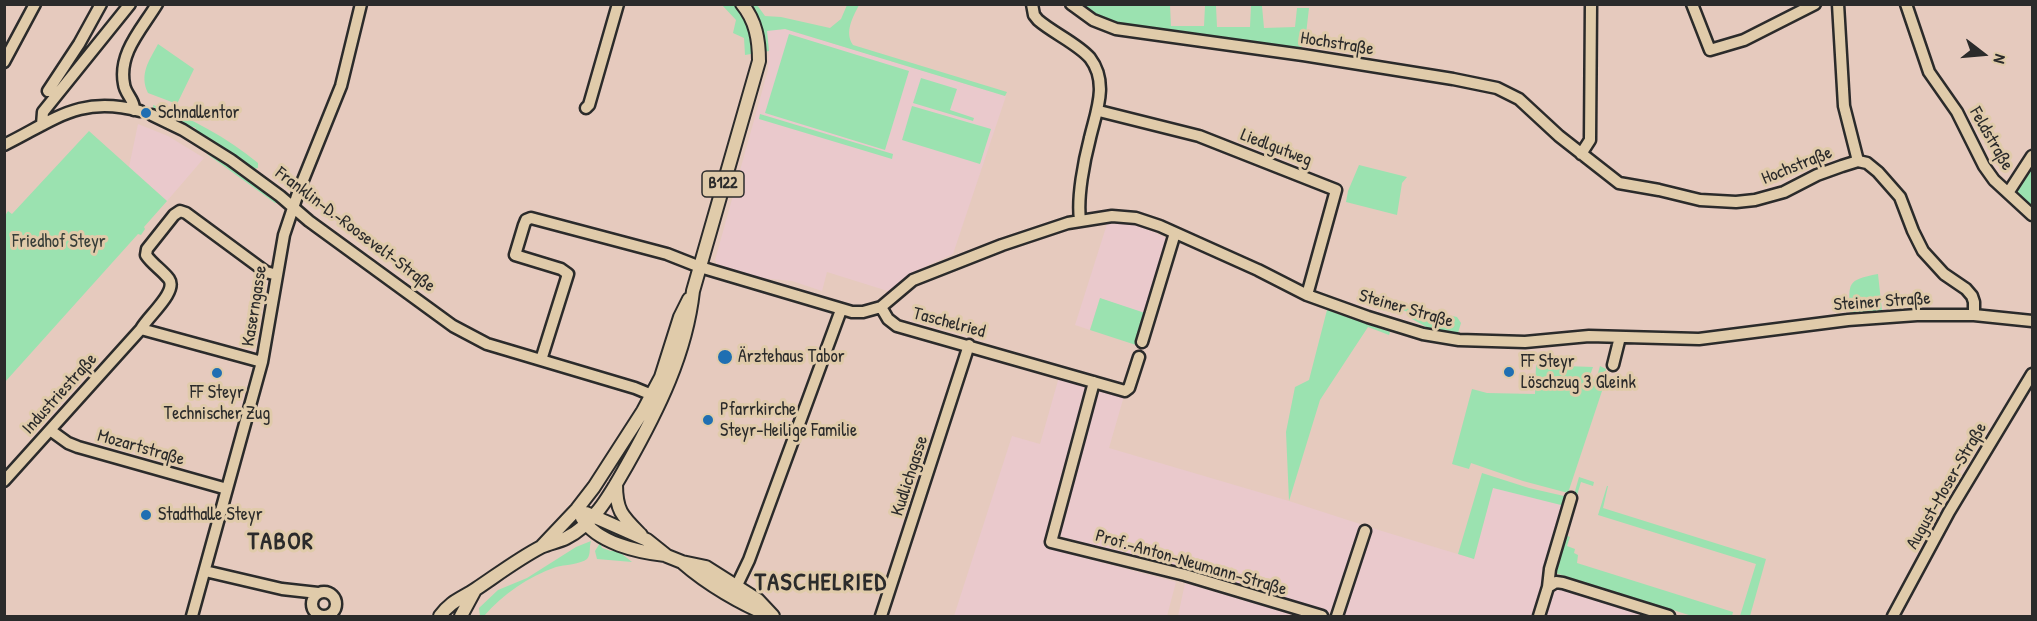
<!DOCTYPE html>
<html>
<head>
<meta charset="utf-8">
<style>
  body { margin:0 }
  #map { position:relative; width:2037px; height:621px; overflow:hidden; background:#e6cabe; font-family:"Patrick Hand",sans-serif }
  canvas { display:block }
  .frame { position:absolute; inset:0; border:6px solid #2b2b2b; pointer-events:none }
  .north { position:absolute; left:1953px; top:24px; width:60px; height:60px; -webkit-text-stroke:4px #e0cbaa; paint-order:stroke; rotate:106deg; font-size:16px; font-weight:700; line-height:24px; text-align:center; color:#2b2b2b }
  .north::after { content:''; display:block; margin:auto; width:21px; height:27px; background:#2b2b2b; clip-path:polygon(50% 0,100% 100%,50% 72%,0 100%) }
</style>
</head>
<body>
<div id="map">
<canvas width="2037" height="621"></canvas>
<div class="frame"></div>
<div class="north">N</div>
</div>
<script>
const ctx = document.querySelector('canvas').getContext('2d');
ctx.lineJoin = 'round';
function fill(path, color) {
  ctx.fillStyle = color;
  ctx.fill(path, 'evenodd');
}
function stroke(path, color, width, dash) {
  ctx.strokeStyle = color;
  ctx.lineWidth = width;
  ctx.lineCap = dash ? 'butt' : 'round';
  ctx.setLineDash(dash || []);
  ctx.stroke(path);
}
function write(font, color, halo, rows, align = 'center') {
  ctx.font = font + ' "Patrick Hand",sans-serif';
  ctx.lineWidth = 6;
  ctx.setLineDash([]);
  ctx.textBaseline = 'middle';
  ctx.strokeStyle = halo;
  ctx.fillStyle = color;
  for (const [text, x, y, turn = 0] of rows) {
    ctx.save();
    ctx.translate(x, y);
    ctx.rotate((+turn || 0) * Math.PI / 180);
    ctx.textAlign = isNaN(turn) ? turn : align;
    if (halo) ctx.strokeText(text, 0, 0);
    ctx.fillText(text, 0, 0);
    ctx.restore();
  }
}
fill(new Path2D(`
  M785 29 1006 96 953 254 911 273 891 292 827 272 822 291 792 281 761 278 717 264 715 260 768 70 769 51 767 30Z
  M138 124 168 136 204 158 167 201 129 167Z
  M1107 224H1131L1154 232 1169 240 1145 314 1100 298 1090 330 1075 325Z
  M1059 377 1085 385 1086 391 1044 542 1066 553 1176 582 1167 616H954L1012 436 1040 444Z
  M1097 388 1124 396 1109 448 1289 501 1360 524 1332 613 1177 566 1130 556 1062 537 1059 534Z
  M1493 487 1565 506 1535 616H1344L1372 528 1474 559Z
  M1185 583 1296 616H1178Z
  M1557 587H1563L1655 616H1543L1552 592Z`), '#eac9cc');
fill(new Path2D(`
  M722 5H757L765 16 781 17 830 28 841 19 847 5H859C853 17 844 32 853 45L1007 92 1005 96 785 29 767 31 769 51 745 55 744 38 733 33 736 20Z
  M1078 5H1170L1171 26H1204L1205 6H1216L1217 27H1250L1251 6H1262L1264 28 1295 27 1297 8H1309L1306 34 1300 51 1200 39 1105 22Z
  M789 34 909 71 885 150 765 113Z
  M158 44 194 69 177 104 148 93C139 74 149 61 158 44Z
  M921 78 957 89 950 110 974 118 973 121 913 103Z
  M153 105C191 117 227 138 258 163V168L253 169 217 143 195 130 196 128 193 127 192 128 154 112Z
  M912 106 991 129 980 164 902 140Z
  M760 114 893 154 892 159 759 119Z
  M89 131 167 201 144 227 145 229 141 235 138 234 5 382V216L8 211 12 214Z
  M210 151 278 201 279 202 275 203 207 154Z
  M2032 164V209C2010 187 2016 188 2032 164Z
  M1359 165 1407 177 1402 183 1397 215 1346 202 1348 191Z
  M1878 274 1882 311 1850 313C1849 283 1846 280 1878 274Z
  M1381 294 1386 301 1457 317 1461 323 1458 333 1432 330 1412 319 1413 314 1387 304 1384 311 1380 308 1378 301Z
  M1100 298 1145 313 1139 346 1090 330Z
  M1327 310 1390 332 1389 335 1368 327 1320 400 1289 501 1286 432 1295 387 1309 380Z
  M1536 365 1593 367 1589 378 1596 380 1600 366 1606 369 1602 391 1568 493 1523 481 1471 463 1469 469 1452 464 1472 389 1487 393 1535 394Z
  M1482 473 1529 488 1564 496 1566 499 1565 506 1493 488 1474 559 1458 554Z
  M1579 477 1594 482 1593 486 1581 482 1565 535 1570 537 1567 546 1575 549 1574 553 1578 555 1577 563 1733 612 1732 616H1692L1552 572Z
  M1607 486H1608L1603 508 1766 559 1750 616H1740L1756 564 1598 515Z
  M591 541C589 547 591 555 587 559 581 564 564 565 556 567 528 577 503 594 484 616H480L479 608 498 590 527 578 576 547Z
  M600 543 602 548 611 551 617 550 632 562 597 559 595 551Z`), '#9be2b0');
const minor = new Path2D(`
  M1032 4 1034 15 1038 20C1053 33 1078 44 1090 58 1109 83 1096 112 1090 138 1084 161 1077 197 1080 220
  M1071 4 1093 20 1116 29 1303 55 1453 79 1497 88 1519 99 1559 136 1619 183 1659 190 1700 200 1736 202 1755 200 1784 192 1817 175 1842 166 1858 161 1867 163 1878 172 1900 197 1913 231 1923 251 1944 274 1966 289 1972 296 1974 302V315
  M1692 4 1710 50 1744 40 1815 4
  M1838 4 1844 106 1858 161
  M1906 4 1929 72 1957 112 1984 166 1994 180 2032 215
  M4 62 35 4
  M48 91 79 44 101 4
  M586 108 589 105 618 4
  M134 110C135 100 125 94 124 84 118 53 142 29 157 4
  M1099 111 1199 136 1336 190 1307 295
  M152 115 183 130 231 160 280 196 309 221 453 326 487 344 635 388 652 395
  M42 125 43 112 130 4
  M4 145C55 120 79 95 140 111
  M1581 154 1590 140 1591 4
  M2008 193 2032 156
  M881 307 888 319 897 326 1125 391 1129 388 1139 357
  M141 329 262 362
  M1142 342 1175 233
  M541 360 568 274 561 269 515 255 524 225 526 220 531 218 667 254 700 267 852 312H863L881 307 913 280 1002 245 1068 223 1112 216 1136 218 1160 226 1258 270 1307 295 1368 317 1423 334 1459 340 1525 342 1589 336 1699 339 1848 320 1917 315H1974L2032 321
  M1613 365 1620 337
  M1094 382 1051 542 1185 575 1322 616
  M50 430 68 443 78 447 227 489
  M4 481 141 329C147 317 178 292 169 279 162 270 152 264 146 255L147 249 174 215 180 211 186 213 266 272 277 275
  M205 571 282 589 318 593
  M737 585 749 560 841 310
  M1548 587 1556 582 1563 583 1669 616
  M312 604a12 12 0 1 1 24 0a12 12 0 1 1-24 0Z
  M192 616 262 362 284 235 299 190 341 86 361 4
  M881 616 969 345
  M1337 616 1365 531
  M1539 616 1548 587 1550 569 1571 498
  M1893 616 1949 512 2032 374`);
const major = new Path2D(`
  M616 484C616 511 622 516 641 535
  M586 513 647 540 667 556 682 562 706 567 758 600 773 616
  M582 518C597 543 638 552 665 555
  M542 546 577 509 594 487 643 411 661 377 680 317 689 299
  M683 563C707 584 741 604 771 616
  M440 616C451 601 461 599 476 589 497 575 518 559 541 547 549 543 558 542 566 538 595 524 612 491 627 465 658 410 686 354 693 291L759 61C759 40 756 21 742 4
  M461 616 475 590`);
stroke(minor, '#2b2b2b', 15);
stroke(major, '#2b2b2b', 16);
stroke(minor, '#e0cbaa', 10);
stroke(major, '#e0cbaa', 12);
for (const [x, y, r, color] of [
  [146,113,6,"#1f6fb2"],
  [725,357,8,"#1f6fb2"],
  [1509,372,6,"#1f6fb2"],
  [217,373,6,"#1f6fb2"],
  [708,420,6,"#1f6fb2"],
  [146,515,6,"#1f6fb2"]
]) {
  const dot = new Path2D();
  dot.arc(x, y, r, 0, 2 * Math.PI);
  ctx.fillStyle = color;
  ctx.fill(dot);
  stroke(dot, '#e0cbaa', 2);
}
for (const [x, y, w] of [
  [723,184,42]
]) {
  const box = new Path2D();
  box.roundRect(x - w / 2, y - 13, w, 26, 4.5);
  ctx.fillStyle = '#e0cbaa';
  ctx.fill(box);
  stroke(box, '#2b2b2b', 1.5);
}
write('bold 16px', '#2b2b2b', null, [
  ["B122",723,184]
]);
write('18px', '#2b2b2b', '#e0cbaa', [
  ["Hochstraße",1337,44,9],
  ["Feldstraße",1991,139,60],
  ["Liedlgutweg",1276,148,21],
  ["Hochstraße",1797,166,-22],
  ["Franklin-D.-Roosevelt-Straße",355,230,37],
  ["Steiner Straße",1882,302,-4],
  ["Kaserngasse",255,306,-81],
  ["Steiner Straße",1406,309,16],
  ["Taschelried",949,323,15],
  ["Industriestraße",60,394,-48],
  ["Mozartstraße",141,448,16],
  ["Kudlichgasse",910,476,-72],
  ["August-Moser-Straße",1947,486,-60],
  ["Prof.-Anton-Neumann-Straße",1191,563,16]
]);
write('18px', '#2b2b2b', '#e0cbaa', [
  ["Schnallentor",158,113],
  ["Ärztehaus Tabor",738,357],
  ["FF Steyr",1521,362],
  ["Löschzug 3 Gleink",1521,383],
  ["FF Steyr",217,393,"center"],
  ["Technischer Zug",217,414,"center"],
  ["Pfarrkirche",720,410],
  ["Steyr-Heilige Familie",720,431],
  ["Stadthalle Steyr",158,515]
], 'left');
write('18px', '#363d38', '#e0cbaa', [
  ["Friedhof Steyr",59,242]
]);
ctx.letterSpacing = '1.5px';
write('bold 24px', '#2b2b2b', '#e0cbaa', [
  ["TABOR",281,543],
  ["TASCHELRIED",821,584]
]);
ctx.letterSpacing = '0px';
</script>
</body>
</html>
